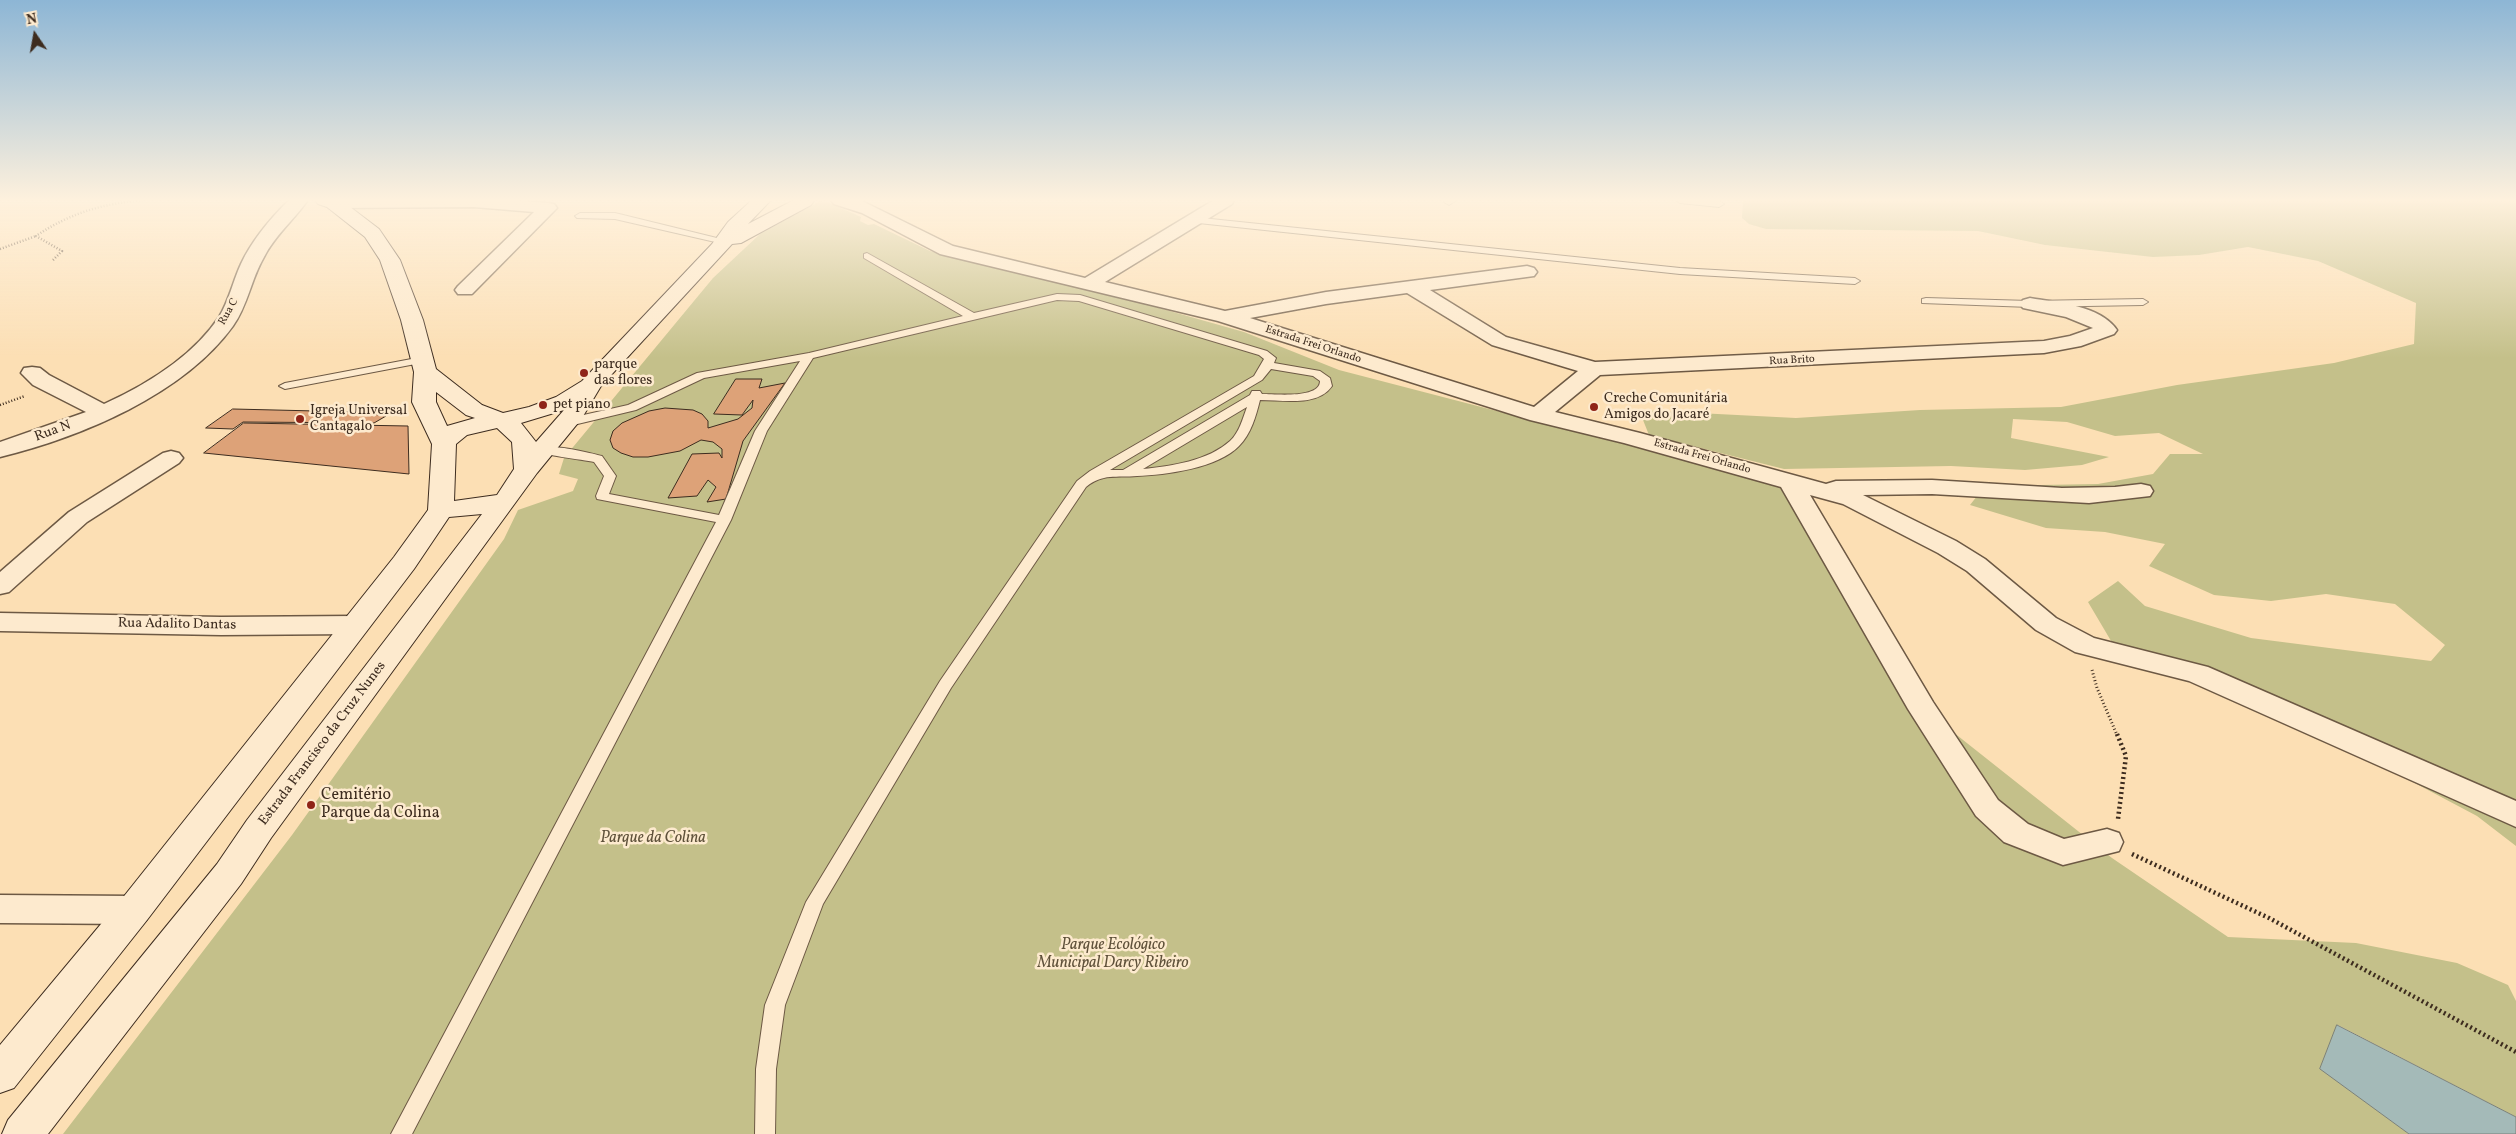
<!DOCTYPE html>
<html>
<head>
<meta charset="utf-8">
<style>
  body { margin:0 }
  #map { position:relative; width:2516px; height:1134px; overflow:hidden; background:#fcdfb4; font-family:Vollkorn,serif }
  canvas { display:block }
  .north { position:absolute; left:10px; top:10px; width:50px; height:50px; -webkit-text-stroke:4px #fdeace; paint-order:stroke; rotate:348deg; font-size:14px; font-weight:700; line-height:20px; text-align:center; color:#3d2c1f }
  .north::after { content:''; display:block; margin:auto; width:18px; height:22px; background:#3d2c1f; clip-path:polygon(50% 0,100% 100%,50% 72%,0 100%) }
</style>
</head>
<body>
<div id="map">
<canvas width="2516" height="1134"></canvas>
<div class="north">N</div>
</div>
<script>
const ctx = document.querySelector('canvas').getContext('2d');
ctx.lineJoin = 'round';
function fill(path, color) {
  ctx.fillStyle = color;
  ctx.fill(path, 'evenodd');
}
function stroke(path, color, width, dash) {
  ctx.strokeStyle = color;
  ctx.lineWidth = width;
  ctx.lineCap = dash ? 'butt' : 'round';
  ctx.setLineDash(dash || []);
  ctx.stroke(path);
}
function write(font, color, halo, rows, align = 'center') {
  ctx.font = font + ' Vollkorn,serif';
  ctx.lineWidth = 5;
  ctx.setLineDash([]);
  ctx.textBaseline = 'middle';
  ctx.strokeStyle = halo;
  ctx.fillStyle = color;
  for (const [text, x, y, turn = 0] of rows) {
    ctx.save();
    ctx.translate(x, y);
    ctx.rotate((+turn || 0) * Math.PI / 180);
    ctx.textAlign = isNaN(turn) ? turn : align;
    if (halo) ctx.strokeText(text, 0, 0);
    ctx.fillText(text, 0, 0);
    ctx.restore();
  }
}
fill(new Path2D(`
  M1743 200H2516V846L2477 816 2309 727 2117 651 2088 602 2118 581 2145 606 2251 638 2431 661 2445 645 2395 604 2326 594 2271 601 2214 595 2149 566 2165 544 2105 532 2046 528 1970 505 1985 486 2098 484 2153 474 2170 454H2203L2159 433 2115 436 2067 422 2013 419 2011 438 2109 457 2082 465 2025 470 1951 466 1784 469 1649 435 1639 410 1796 418 1920 410 2061 407 2177 385 2334 363 2414 344 2416 303 2318 261 2248 247 2199 255 2153 257 2045 245 1978 231 1766 229 1749 224 1742 218Z
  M820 201 828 202 861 217 860 221 868 225 874 224 930 251 1145 304 1244 332 1339 370 1793 488 1953 732 2112 858 2228 937 2356 943 2457 963 2508 985 2516 1001V1117L2338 1025 2321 1069 2409 1134H63L292 835 504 539 518 510 573 491 578 479 559 474 564 458 713 278 760 234Z`), '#c4c08a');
const water = new Path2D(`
  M2337 1025 2516 1117V1134H2409L2320 1069Z`);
fill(water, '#a4bab8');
stroke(water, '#7b817b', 1);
const building = new Path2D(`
  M736 379H762L759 388 785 383 743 441 726 499 707 502 716 487 708 480 697 496 668 498 692 454 719 453 722 458V449L713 442 701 440 680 451 648 457H633L621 453 613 448 610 440 613 431 622 423 649 411 665 408 693 410 702 414 708 421V428L738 419 752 408 753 400 742 415 714 414Z
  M233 409 358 412 386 416 374 423 243 422 233 429 206 428Z
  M244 423 408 426 409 474 204 453Z`);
fill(building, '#dda278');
stroke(building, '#3d2c1f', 1);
const lane = new Path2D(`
  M1446 200H1457L1449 205 1444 202Z
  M1675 200C1688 199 1714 196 1724 204L1719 207 1680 203Z
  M580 213H615L729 241 724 244 615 219 577 218 575 216Z
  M1192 217 1680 268 1855 278 1860 281 1855 284 1680 274 1189 222V218Z
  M867 253 974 313 1057 294 1080 295 1267 351 1276 358 1274 363 1320 371 1330 378 1332 386C1318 407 1283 400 1260 400 1256 416 1251 434 1239 446 1218 468 1166 475 1137 476 1116 478 1103 473 1086 487L951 688 823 904 785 1005 776 1069 775 1134H755L756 1069 765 1005 806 902 940 681 1077 481 1090 471 1254 376 1264 359 1259 355 1079 301 1057 300 813 358 767 431 731 520 412 1134H391L716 522 597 499 596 496 604 476 594 462C584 460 538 454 535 451 545 441 589 453 602 456L616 476 609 494 719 515 755 431 800 361 704 378 636 410 565 427 559 423 561 420 628 405 697 373 809 353 963 316 864 258V254ZM1271 369 1313 376 1320 381C1320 399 1275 394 1262 394L1260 391H1252L1250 395 1123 470H1110L1262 380ZM1247 407C1243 418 1239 433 1230 441 1208 461 1171 466 1143 469Z
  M1926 298 2030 301 2143 299 2148 302 2143 305 2030 307 1922 303V299Z
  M422 357 428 360 426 362 285 389 279 386 285 383Z`);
const street = new Path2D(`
  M289 200H308C294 220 275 235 264 257 251 279 248 305 233 326 183 395 81 437 0 457V442L86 412 33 385 21 373 24 368 32 367 40 368 49 375 104 404C146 385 193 356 219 317 229 301 233 281 241 264 252 240 271 218 289 200Z
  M328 200H509L548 203 554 204 557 208 472 294H458L455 290 458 286 534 212 474 207 334 208 328 207 325 203Z
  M831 200H860L953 246 1085 278 1214 200H1234L1232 204 1105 282 1225 311 1326 292 1527 266 1534 268 1537 272 1534 276 1430 290 1506 337 1595 362 2044 341 2070 336 2093 328 2066 317 2023 308 2020 304 2023 300 2030 298C2058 303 2100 305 2117 330L2114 334 2081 346 2044 353 1600 375 1555 412 1640 433 1826 484 1836 481 1932 480 2062 488 2115 487 2141 484 2150 486 2153 491 2150 496 2089 503 1932 494 1863 495 1956 541 1985 559 2056 618 2094 638 2208 667 2516 801V827L2189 681 2075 652 2036 630 1967 571 1938 553 1843 504 1810 495 1933 702 1998 800 2028 824 2064 839 2107 829 2119 833 2123 842 2119 851 2063 865 2004 842 1976 816 1908 709 1781 487 1624 443 1530 420 1218 321 940 254 862 213 834 204ZM1407 293 1492 345 1578 371 1534 407 1250 318 1326 304Z
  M171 451 179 453 183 458 179 463 87 522 9 592 0 594V572L69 512 163 453Z
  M0 613 221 617 355 616 365 619 369 625 365 631 355 634 221 635 0 631Z
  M0 895 134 896 146 900 151 910 146 920 134 924 0 923Z`);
const secondary = new Path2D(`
  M315 200H341L379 229 400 260 423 320 436 369 482 405 503 413 529 407 556 397 582 381 712 244 728 222 752 200H771L748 224 794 200 814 201 811 205 741 243 732 244 601 386 582 418 537 473 271 838 241 884 48 1134H2L8 1120 217 864 247 820 482 514 449 517 414 569 147 920 14 1088 0 1093V1045L121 900 394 557 428 510 432 444 412 402 414 372 401 320 380 260 365 237 327 207 318 204ZM436 392 466 415 475 418 447 426 436 402ZM564 410 536 442 521 423ZM497 428 512 442 514 469 497 495 454 501 456 444 467 435Z`);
stroke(lane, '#6d5944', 2);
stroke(street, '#6d5944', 3);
stroke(secondary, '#3d2c1f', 2);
stroke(new Path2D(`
  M0 249 36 236
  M53 260 62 251 36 236C70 213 104 203 145 200
  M0 405 25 396`), '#3d2c1f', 2.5, [1, 2]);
stroke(new Path2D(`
  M2092 670 2097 688 2117 735`), '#3d2c1f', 3, [1, 2.5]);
stroke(new Path2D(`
  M2117 734 2126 756 2118 819
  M2132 854 2269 918 2516 1052`), '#3d2c1f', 4.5, [2, 3]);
fill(lane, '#fdeace');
fill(street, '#fdeace');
fill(secondary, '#fdeace');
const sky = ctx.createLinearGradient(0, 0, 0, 358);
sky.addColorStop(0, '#8db6d5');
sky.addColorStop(0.56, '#fef1dd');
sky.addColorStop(1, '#fef1dd00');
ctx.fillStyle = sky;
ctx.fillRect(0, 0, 2516, 358);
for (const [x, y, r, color] of [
  [584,373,5,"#8f2418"],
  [543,405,5,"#8f2418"],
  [1594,407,5,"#8f2418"],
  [300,419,5,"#8f2418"],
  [311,805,5,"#8f2418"]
]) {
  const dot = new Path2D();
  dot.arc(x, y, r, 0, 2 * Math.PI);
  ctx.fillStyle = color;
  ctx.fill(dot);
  stroke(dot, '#fdeace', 2);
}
write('11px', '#3d2c1f', '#fdeace', [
  ["Rua C",229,312,-61],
  ["Estrada Frei Orlando",1313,345,18],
  ["Rua Brito",1792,361,-3],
  ["Estrada Frei Orlando",1702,457,16]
]);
write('14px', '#3d2c1f', '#fdeace', [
  ["parque",594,365],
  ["das flores",594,381],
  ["Creche Comunitária",1604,399],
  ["Amigos do Jacaré",1604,415],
  ["pet piano",553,405],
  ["Igreja Universal",310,411],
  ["Cantagalo",310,427]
], 'left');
write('14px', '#3d2c1f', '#fdeace', [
  ["Rua N",53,432,-20],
  ["Rua Adalito Dantas",177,625,1],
  ["Estrada Francisco da Cruz Nunes",323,744,-53]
]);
write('16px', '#3d2c1f', '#fdeace', [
  ["Cemitério",321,796],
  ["Parque da Colina",321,814]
], 'left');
write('italic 16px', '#5f513a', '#fdeace', [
  ["Parque da Colina",653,839],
  ["Parque Ecológico",1113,946],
  ["Municipal Darcy Ribeiro",1113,964]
]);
</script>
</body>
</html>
